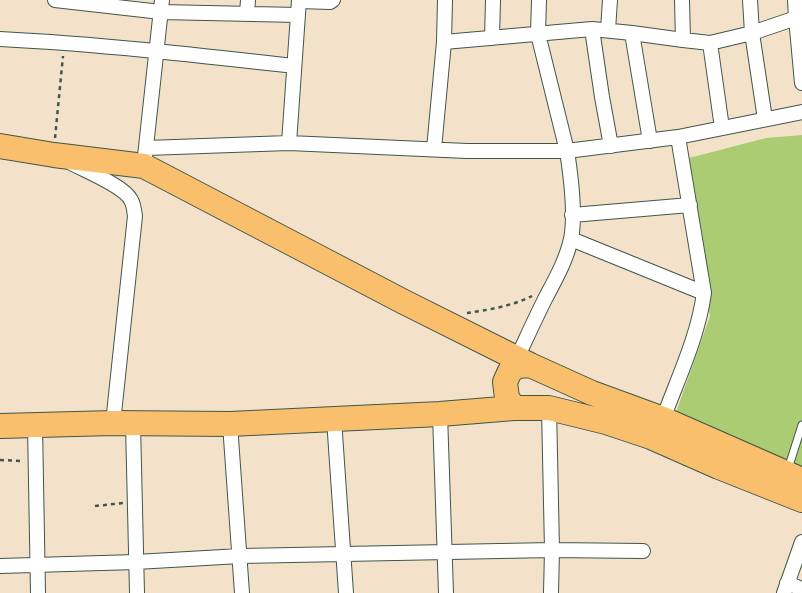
<!DOCTYPE html>
<html>
<head>
<meta charset="utf-8">
<style>
  body { margin:0 }
  canvas { display:block; background:#f3e2c9 }
</style>
</head>
<body>
<canvas width="802" height="593"></canvas>
<script>
const ctx = document.querySelector('canvas').getContext('2d');
ctx.lineJoin = 'round';
function fill(path, color) {
  ctx.fillStyle = color;
  ctx.fill(path, 'evenodd');
}
function stroke(path, color, width, dash) {
  ctx.strokeStyle = color;
  ctx.lineWidth = width;
  ctx.lineCap = dash ? 'butt' : 'round';
  ctx.setLineDash(dash || []);
  ctx.stroke(path);
}
fill(new Path2D(`
  M802 135V469L674 418 710 316 698 238 689 158 766 138Z`), '#accc74');
const service = new Path2D(`
  M788 469 802 425`);
const minor = new Path2D(`
  M55 0 161 12 298 15
  M682 0 683 40 710 43 752 33 796 18H802
  M750 0 752 33 765 119
  M795 0 796 18 802 83
  M299 1 330 2 333 0
  M247 13 248 0
  M592 29 602 97 611 146
  M608 30 610 0
  M492 38 493 0
  M0 39C99 44 196 55 294 66
  M444 42 592 29 632 33
  M710 43 722 128
  M650 141 632 33 683 40
  M289 143 299 0
  M146 148 289 143 467 151H567L678 137 802 112
  M434 149 444 42 445 0
  M145 156 162 0
  M71 163C86 171 124 186 131 200 134 205 134 211 135 216L113 423
  M572 215 690 205
  M571 239 704 293
  M517 358C526 339 535 319 545 299 555 280 566 261 571 239 576 214 571 177 567 151L538 34 539 0
  M549 408 552 550 551 593
  M440 414 446 593
  M334 419 346 593
  M663 419C678 378 698 337 704 293L678 137
  M133 424 137 593
  M230 424 242 593
  M35 425 38 593
  M0 566 136 562 240 556 552 550 643 551
  M787 583 802 589
  M784 593 802 542`);
const trunk = new Path2D(`
  M0 146 54 155 144 166 404 302 530 365 592 393 663 419 802 480
  M514 408 507 398 505 382 510 371 518 366 530 365
  M0 426 113 423 230 424 440 414 514 408H549L606 422 651 437 719 467 802 500`);
stroke(service, '#3f564a', 9);
stroke(minor, '#3f564a', 16);
stroke(trunk, '#3f564a', 26);
stroke(new Path2D(`
  M55 138 63 56
  M467 313C488 310 512 306 532 296
  M0 460 22 461
  M95 506 123 503`), '#3f564a', 2.5, [4, 4]);
stroke(service, '#fff', 7);
stroke(minor, '#fff', 14);
stroke(trunk, '#f9bf6c', 24);
</script>
</body>
</html>
